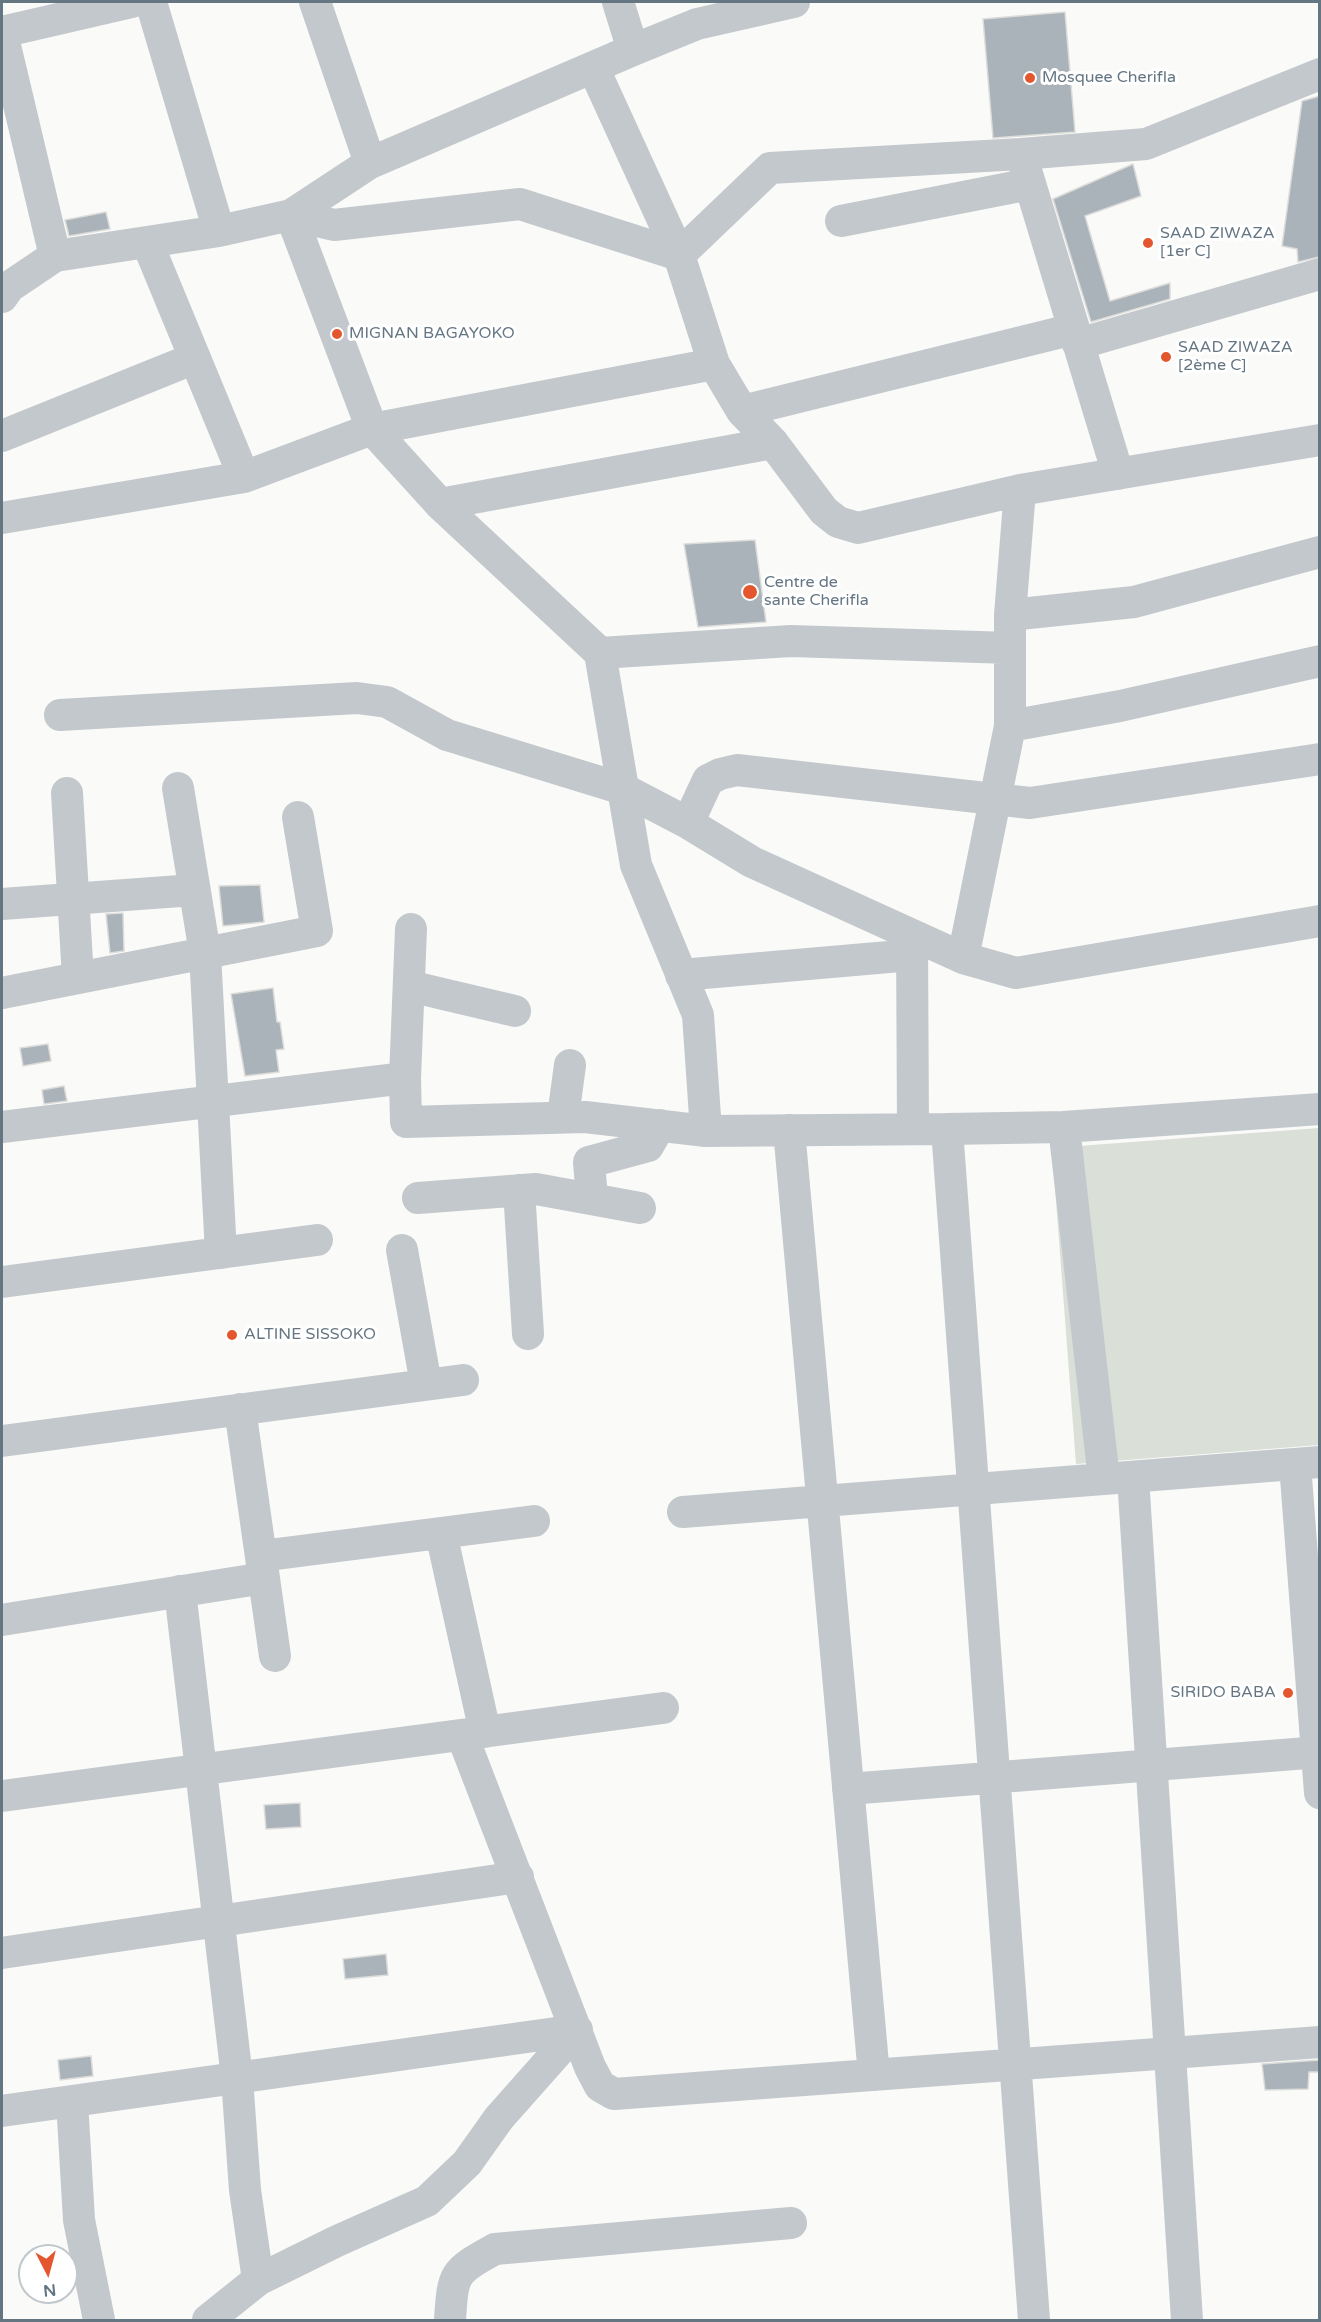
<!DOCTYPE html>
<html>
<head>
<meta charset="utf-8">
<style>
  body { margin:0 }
  #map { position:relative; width:1321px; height:2322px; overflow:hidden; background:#fafaf8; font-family:"Varela Round",sans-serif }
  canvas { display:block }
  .frame { position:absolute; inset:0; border:3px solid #657683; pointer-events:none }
  .north { position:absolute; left:18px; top:2244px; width:60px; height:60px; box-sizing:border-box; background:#fff; border:2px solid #c1c8cd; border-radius:50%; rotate:174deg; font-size:16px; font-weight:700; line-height:24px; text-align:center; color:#657683 }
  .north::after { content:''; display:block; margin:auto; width:21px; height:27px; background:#e4572e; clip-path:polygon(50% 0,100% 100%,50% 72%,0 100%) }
</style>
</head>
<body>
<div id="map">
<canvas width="1321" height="2322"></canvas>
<div class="frame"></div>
<div class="north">N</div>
</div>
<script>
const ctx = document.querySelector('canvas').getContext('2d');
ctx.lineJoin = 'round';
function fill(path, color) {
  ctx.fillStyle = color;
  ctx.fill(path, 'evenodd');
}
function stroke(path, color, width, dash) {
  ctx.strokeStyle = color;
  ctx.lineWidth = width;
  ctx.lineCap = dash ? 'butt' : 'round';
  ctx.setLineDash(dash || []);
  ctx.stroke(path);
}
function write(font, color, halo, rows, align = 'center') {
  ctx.font = font + ' "Varela Round",sans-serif';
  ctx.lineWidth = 6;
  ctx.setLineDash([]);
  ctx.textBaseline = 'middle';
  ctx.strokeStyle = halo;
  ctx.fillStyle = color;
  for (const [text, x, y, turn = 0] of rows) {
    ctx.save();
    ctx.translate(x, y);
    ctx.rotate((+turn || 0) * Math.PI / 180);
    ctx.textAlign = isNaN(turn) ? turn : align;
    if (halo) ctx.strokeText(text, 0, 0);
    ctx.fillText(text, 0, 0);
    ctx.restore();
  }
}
fill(new Path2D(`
  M1319 1128V1445L1076 1464 1052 1148Z`), '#dadfd7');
const building = new Path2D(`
  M1065 12 1075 132 993 138 983 19Z
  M1320 96V253L1319 257 1298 262 1297 249 1282 246 1302 101Z
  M1133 164 1141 196 1085 216 1110 301 1170 283V299L1091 322 1053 199Z
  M106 212 110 229 69 236 65 220Z
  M755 540 766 622 698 627 684 544Z
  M260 885 264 922 223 926 219 886Z
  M123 913 124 951 110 953 106 914Z
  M273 988 277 1022H280L284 1049 276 1050 279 1072 245 1076 231 994Z
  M48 1044 51 1061 23 1066 20 1048Z
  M64 1086 67 1101 44 1104 42 1090Z
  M300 1803 301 1827 266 1829 264 1805Z
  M386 1954 388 1975 345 1979 343 1959Z
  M91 2056 93 2076 60 2080 58 2060Z
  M1320 2060V2072H1309L1308 2089 1265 2090 1262 2064Z`);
fill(building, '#aab3b9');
stroke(building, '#dcdcda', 1.5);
stroke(new Path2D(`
  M151 2 219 231
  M315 2 370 163
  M618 2 633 50
  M2 32 132 2
  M2 33 55 256
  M593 67 679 255 714 364 742 411 773 443 824 511 838 522 858 528 1020 490 1320 440
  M1021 154 1118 474
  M291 215 334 225 520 204 679 255 770 168 1021 154 1146 144 1320 74
  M291 215 372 429 440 504 600 653 636 865 698 1015 706 1131
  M841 221 1030 184
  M147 242 244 477
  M2 297 9 287 55 256 219 231 291 215 370 163 633 50 697 24 794 2
  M1078 344 1320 274
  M742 411 1074 329
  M2 436 195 358
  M1020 490 1010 615V726L963 958 1016 973 1320 921
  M440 504 773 443
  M2 518 244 477 372 429 714 364
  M1010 615 1134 602 1320 552
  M600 653 791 641 1010 648
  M60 715 357 698 387 702 447 735 623 789 688 823 752 862 963 958
  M1010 726 1120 706 1320 661
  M178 788 205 953 221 1253
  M67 793 78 978
  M688 823 708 780 720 774 737 770 1030 803 1320 759
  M2 904 194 890
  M411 929 405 1078 406 1122 585 1117 706 1131 947 1129 1064 1127 1320 1109
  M912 936 913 1129
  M681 975 912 955
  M409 986 515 1011
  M2 993 317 931 298 817
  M563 1117 570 1065
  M2 1127 405 1078
  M1064 1127 1104 1479
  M947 1129 1034 2320
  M789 1130 874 2075
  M519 1190 528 1334
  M418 1198 536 1189 640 1208
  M592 1199 589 1162 648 1146 660 1125
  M402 1250 426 1384
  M2 1282 317 1240
  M240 1409 275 1656
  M2 1441 463 1380
  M1295 1464 1320 1793
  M1133 1477 1187 2320
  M683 1512 1320 1462
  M441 1533 485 1732
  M261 1556 534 1521
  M180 1591 237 2078 245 2190 258 2280
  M2 1620 264 1578
  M462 1735 590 2067 600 2086 614 2094 1320 2042
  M848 1789 1320 1752
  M2 1796 663 1708
  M2 1953 518 1877
  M72 2101 79 2220 99 2320
  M2 2111 577 2030
  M208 2320 258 2280 337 2241 427 2201 467 2163 499 2118 577 2030
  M450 2320C453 2273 453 2272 495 2249L791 2223`), '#c3c8cc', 32);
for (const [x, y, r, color] of [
  [1030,78,6,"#e4572e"],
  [1148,243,6,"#e4572e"],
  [337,334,6,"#e4572e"],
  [1166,357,6,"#e4572e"],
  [750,592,8,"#e4572e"],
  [232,1335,6,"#e4572e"],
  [1288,1693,6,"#e4572e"]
]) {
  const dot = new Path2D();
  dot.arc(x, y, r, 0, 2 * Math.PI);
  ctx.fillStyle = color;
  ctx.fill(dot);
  stroke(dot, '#fff', 2);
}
write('16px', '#657683', '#fff', [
  ["Mosquee Cherifla",1042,78],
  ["SAAD ZIWAZA",1160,234],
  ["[1er C]",1160,252],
  ["MIGNAN BAGAYOKO",349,334],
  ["SAAD ZIWAZA",1178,348],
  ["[2ème C]",1178,366],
  ["Centre de",764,583],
  ["sante Cherifla",764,601],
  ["ALTINE SISSOKO",244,1335],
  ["SIRIDO BABA",1276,1693,"right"]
], 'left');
</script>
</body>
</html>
